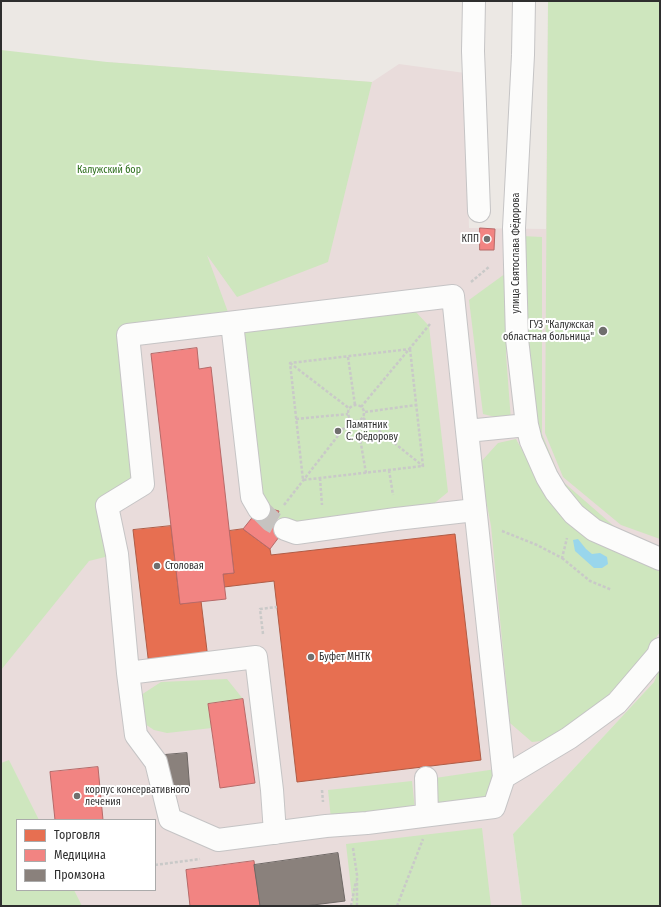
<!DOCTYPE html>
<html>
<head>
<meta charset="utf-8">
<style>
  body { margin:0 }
  #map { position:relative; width:661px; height:907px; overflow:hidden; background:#ece8e4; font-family:"Fira Sans Condensed",sans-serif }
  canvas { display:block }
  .frame { position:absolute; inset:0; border:2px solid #2e2e2e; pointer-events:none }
  .legend { position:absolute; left:16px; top:819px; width:140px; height:72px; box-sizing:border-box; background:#fff; border:1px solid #ababab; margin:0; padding:5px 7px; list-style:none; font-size:12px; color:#2e2e2e }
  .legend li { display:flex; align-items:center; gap:8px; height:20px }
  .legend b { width:20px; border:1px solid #ababab }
</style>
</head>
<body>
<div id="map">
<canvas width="661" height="907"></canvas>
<div class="frame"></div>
<ul class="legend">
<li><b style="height:11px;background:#e76f51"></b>Торговля</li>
<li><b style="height:11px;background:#f28482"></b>Медицина</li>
<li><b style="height:11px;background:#8a817c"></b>Промзона</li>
</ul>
</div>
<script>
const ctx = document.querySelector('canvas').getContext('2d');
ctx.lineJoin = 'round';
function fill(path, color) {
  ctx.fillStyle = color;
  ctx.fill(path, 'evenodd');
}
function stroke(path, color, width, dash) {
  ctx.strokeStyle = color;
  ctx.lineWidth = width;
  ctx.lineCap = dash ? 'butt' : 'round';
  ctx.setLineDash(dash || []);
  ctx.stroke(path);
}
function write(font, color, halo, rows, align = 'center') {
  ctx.font = font + ' "Fira Sans Condensed",sans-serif';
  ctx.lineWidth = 4;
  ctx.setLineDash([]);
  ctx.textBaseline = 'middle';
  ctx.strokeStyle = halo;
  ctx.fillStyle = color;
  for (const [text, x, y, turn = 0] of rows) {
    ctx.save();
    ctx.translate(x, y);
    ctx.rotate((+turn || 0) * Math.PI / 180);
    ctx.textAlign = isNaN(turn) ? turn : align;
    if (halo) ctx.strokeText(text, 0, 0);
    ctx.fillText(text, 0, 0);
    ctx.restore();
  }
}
fill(new Path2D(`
  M548 1H660V667L654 682 513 834 522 906H44L39 890H155V820H17L1 782V242L107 62 372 82 399 64 465 73 469 228 546 229Z`), '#e9dcdb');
fill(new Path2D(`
  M548 1H660V539L621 525 563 477 545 433Z
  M1 50 107 62 372 82 328 262 237 297 207 255 232 323 128 335 143 484 107 506 117 554 89 561 1 670Z
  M522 236 542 237V434L561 480 616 528 576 514 527 429Z
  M513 268 506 354 511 421 483 414 469 300Z
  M414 310 429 326 448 492 431 506 285 524 246 491 228 333Z
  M516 439 545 492 573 522 570 526 593 535 660 572V632L640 660 569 738 532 742 510 723 491 526 479 464 498 443Z
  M660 667V906H522L513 834 654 682Z
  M227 679 243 699 208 704 212 728 167 733 154 730 145 724 141 695 161 682Z
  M9 760 39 820H17V890H74L82 906H1V763Z
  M503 768 498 797 437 804 435 778Z
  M412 781 415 810 331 819 328 790Z
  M482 828 491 906H353L346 844Z`), '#cee6be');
fill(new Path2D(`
  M578 539 586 549 592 554 600 553 607 557 608 564 602 568H594L575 551 573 540Z`), '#99d6ec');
const shops = new Path2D(`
  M171 526 180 604 201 601 208 659 149 666 133 530Z
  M243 529 270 549 271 555 455 534 481 760 297 782 274 581 224 587 223 574 234 573 229 531Z`);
fill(shops, '#e76f51');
stroke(shops, '#b05c46', 1);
const health = new Path2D(`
  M480 228 495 229 494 250H480Z
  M197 348 199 369 211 367 234 573 223 574 226 599 180 604 151 354Z
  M249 503 279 511 275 524 285 529 270 549 243 529 259 509Z
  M243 699 255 783 220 788 208 704Z
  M98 767 103 820H55L50 772Z
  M254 861 260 906H190L186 870Z`);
fill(health, '#f28482');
stroke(health, '#b76a69', 1);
const industry = new Path2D(`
  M187 753 190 792 168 794 164 755Z
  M338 853 345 901 305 906H260L254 865Z`);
fill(industry, '#8a817c');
stroke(industry, '#6e6865', 1);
stroke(new Path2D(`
  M259 509 271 521 285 529`), '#c6c3c0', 22, [22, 11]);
const minor = new Path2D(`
  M474 1 473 51 479 211
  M524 1 523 55 514 228 517 339 527 425 531 441 547 477 556 492 574 514 594 530 660 559
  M232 323 252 497 259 509
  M467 431 453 296 128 335 143 484 107 506 117 554 128 673 136 735 156 762 170 819 218 840 326 826 367 823 494 807 504 777 467 431 527 425
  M285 529 296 533 396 519 475 510
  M128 673 256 657 272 790 275 833
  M504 777 569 738 617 703 658 655 660 649
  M426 778 427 815`);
stroke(minor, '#c5c4c5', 24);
stroke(new Path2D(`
  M471 282 490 266
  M410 349 423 466 303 480 290 363Z
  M348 357 355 405
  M290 363 350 409
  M348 413a8 8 0 1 1 16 0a8 8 0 1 1-16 0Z
  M361 407 430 324
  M365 412 416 405
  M363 418 423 466
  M296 419 348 414
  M357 421 366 473
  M389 470 393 495
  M320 478 322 505
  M284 505 351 419
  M502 531 537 545 562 558 567 538
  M562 558 590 581 612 590
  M263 634 260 609 277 607
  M322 790 323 802
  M353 848 357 875V906
  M155 865 200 859
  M351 906 356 881
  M397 906 423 839`), '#c9c9c8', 2.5, [3, 2]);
stroke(minor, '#fcfcfb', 22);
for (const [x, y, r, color] of [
  [487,239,4,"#706f6e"],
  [603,331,5,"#706f6e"],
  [338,431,4,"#706f6e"],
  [157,566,4,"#706f6e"],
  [311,657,4,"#706f6e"],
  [77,796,4,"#706f6e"]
]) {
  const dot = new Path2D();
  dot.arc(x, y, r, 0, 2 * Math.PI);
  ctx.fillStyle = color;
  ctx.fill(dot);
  stroke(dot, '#fff', 1.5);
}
write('10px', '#2c6e1b', '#fff', [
  ["Калужский бор",109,170]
]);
write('10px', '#2e2e2e', '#fff', [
  ["КПП",479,239,"right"],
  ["ГУЗ \"Калужская",594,325,"right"],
  ["областная больница\"",594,337,"right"],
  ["Памятник",346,425],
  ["С. Фёдорову",346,437],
  ["Столовая",165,566],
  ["Буфет МНТК",319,657],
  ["корпус консервативного",85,790],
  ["лечения",85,802]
], 'left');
write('10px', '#2e2e2e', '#fff', [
  ["улица Святослава Фёдорова",516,253,-90]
]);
</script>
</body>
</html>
